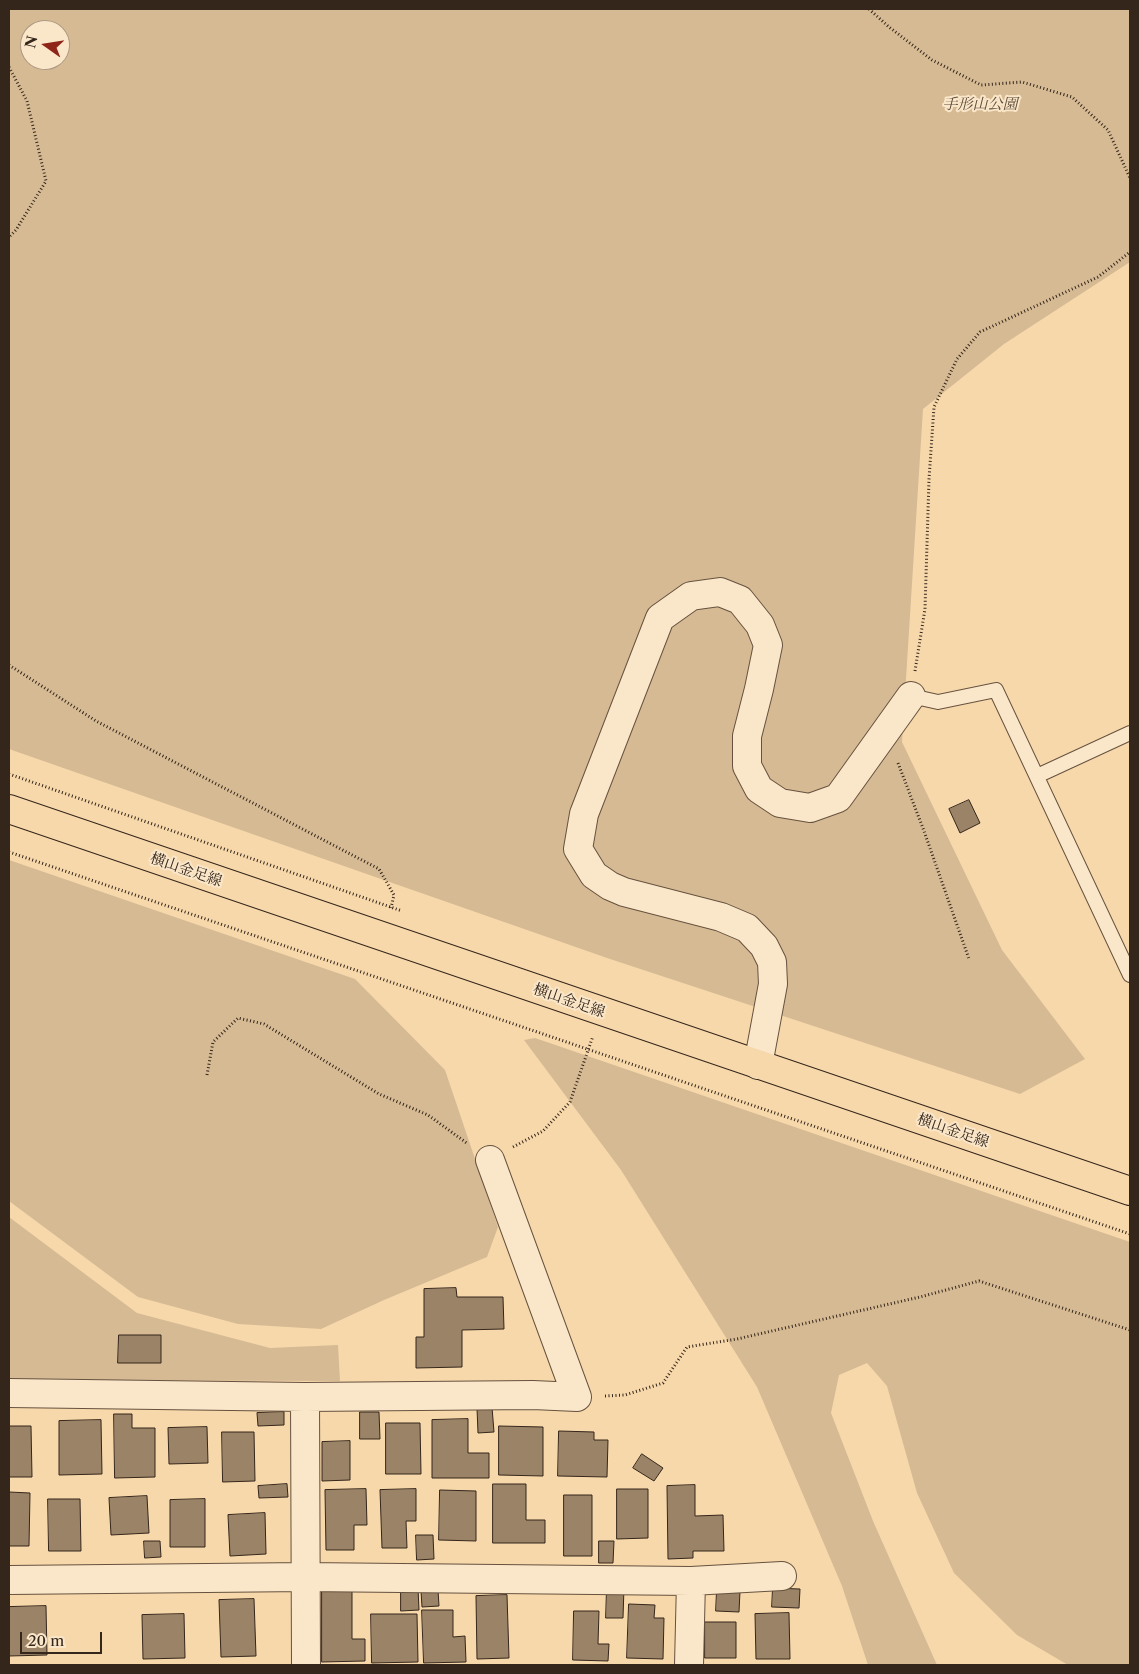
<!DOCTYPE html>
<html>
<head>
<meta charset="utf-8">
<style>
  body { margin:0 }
  #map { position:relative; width:1139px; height:1674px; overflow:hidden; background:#f7d8ab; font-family:"Libre Caslon Text",serif }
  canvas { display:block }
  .frame { position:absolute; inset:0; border:10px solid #35261b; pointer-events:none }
  .north { position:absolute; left:20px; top:20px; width:50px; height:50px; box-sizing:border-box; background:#fae6c8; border:1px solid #ab9983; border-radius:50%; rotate:283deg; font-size:14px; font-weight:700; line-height:20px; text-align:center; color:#35261b }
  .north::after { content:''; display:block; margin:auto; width:18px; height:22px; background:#8f2418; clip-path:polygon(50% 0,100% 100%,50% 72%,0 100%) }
  .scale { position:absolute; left:20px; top:1632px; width:82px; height:22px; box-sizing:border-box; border:2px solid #35261b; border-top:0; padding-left:6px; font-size:15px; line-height:18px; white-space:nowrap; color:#35261b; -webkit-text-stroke:4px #fae6c8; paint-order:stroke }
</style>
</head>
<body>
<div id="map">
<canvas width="1139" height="1674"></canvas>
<div class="frame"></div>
<div class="north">N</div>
<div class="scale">20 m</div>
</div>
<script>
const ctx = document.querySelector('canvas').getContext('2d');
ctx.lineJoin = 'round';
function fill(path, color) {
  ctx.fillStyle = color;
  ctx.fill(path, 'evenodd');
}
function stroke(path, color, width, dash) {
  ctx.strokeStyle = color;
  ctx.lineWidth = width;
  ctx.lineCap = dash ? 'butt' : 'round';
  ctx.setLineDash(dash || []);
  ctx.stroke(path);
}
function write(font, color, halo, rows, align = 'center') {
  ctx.font = font + ' "Libre Caslon Text","Noto Serif JP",serif';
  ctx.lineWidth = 4;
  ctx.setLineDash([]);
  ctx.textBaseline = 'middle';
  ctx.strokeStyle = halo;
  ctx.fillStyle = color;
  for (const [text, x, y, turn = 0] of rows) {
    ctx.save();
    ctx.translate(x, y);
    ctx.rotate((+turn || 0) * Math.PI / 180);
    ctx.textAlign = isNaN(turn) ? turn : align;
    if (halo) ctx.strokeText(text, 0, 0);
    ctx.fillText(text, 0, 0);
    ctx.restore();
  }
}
fill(new Path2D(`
  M9 9H1130V262L1004 344 923 409 902 742 1002 950 1085 1059 1020 1094 610 959 9 749ZM30 30H60V60H30Z
  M9 860 355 979 445 1070 498 1227 487 1257 384 1300 321 1329 238 1324 138 1297 9 1201Z
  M535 1038 1130 1242V1665H1068L1017 1635 954 1573 917 1493 887 1386 867 1363 839 1375 831 1413 873 1521 937 1665H868L842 1586 757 1387 621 1170 524 1040Z
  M9 1217 137 1313 270 1348 338 1345 340 1381 9 1380Z`), '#d6ba93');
const building = new Path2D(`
  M969 800 980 823 960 833 949 809Z
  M456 1288 457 1297H503L504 1329 462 1330V1367L416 1368V1337H424V1289Z
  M119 1335H161V1363H118Z
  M492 1407 494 1432 478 1433 477 1408Z
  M284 1412V1425L258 1426 257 1413Z
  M360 1412H379L380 1439H360Z
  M114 1414H132V1428H155V1477L115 1478Z
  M468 1419V1453H489V1478H432V1420Z
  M101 1420 102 1474 59 1475V1421Z
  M386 1423H420L421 1474H386Z
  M9 1426H31L32 1477H9Z
  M499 1426 543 1427V1476L499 1475Z
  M207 1427 208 1463 169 1464 168 1428Z
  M559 1431 594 1432V1440H608L607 1477 558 1476Z
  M222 1432H254L255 1481 223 1482Z
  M350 1441V1480L322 1481V1442Z
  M642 1454 663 1468 654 1481 633 1468Z
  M287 1484 288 1497 259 1498 258 1486Z
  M493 1484H526V1520H545V1543H493Z
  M695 1485V1516L723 1515 724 1551H693V1558L668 1559 667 1486Z
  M366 1489 367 1525H354V1550H326L325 1490Z
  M416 1489V1521H406L407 1548H382L380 1490Z
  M617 1489H648V1538L617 1539Z
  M440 1490 476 1491V1541L439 1540Z
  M9 1492 30 1493 29 1546H9Z
  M564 1495H592V1556H564Z
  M147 1496 149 1533 111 1535 109 1498Z
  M48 1499H80L81 1551H49Z
  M205 1499V1547H170V1500Z
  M265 1513 266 1554 230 1556 228 1515Z
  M416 1535H433L434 1559 417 1560Z
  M144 1541H160L161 1557 145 1558Z
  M599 1541H614L613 1563H599Z
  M607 1587H624L623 1618H606Z
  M401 1588H418L419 1610 401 1611Z
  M773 1588 800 1589 799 1608 772 1607Z
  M322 1590H352V1639H365V1661L322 1662Z
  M438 1590 439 1606 422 1607 421 1591Z
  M717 1590 740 1591 739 1612 716 1611Z
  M507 1595 509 1658 477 1659 476 1596Z
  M254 1599 256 1656 221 1657 219 1600Z
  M629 1604 655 1605 654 1618H664L663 1659 627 1658Z
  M46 1606 47 1655 9 1656V1607Z
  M422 1610H453V1637L465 1636 466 1662 424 1663Z
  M574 1611H599L598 1644H609L608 1661 573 1660Z
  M789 1613 790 1659H756L755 1614Z
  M184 1614 185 1658 143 1659 142 1615Z
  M371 1614H417L418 1662 372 1663Z
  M705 1622H736V1658H705Z`);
fill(building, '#9a8366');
stroke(building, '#35261b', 1);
const lane = new Path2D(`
  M911 696 938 702 996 690 1130 975
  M1037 776 1130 733`);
const street = new Path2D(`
  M758 1065 773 984 772 962 764 946 747 928 721 917 624 892 610 886 594 875 578 849 584 814 660 618 691 596 720 592 740 600 760 625 768 645 759 689 747 736V766L759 789 780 803 810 808 838 798 911 696
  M9 1393 305 1397 533 1395 577 1397 490 1160
  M305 1397 306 1665
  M9 1580 305 1577 691 1581 782 1576
  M689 1665 691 1581`);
const primary = new Path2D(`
  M9 809 1130 1191`);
stroke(lane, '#66523f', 16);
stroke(street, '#66523f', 30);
stroke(primary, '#35261b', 30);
stroke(new Path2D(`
  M869 9 889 27 932 60 981 85 1022 82 1072 97 1108 130 1130 178
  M9 67 27 101 46 181 16 230 9 237
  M9 665 96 721 379 869 394 895 391 908
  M915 671 925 609 929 479 934 407 957 359 980 332 1098 277 1130 252
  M898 763 924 831 969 959
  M9 774 402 911
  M9 852 1130 1234
  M207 1075 213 1042 238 1018 264 1024 379 1094 428 1115 468 1144
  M513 1147 543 1131 570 1102 593 1036
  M605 1396 625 1395 663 1383 687 1347 737 1339 920 1297 979 1281 1130 1330`), '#35261b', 3, [1, 2.5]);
stroke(lane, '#fae6c8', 14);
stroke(street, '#fae6c8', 28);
stroke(primary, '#f7d8ab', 28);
write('italic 15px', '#5d4b39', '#fae6c8', [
  ["手形山公園",980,105]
]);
write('15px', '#35261b', '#fae6c8', [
  ["横山金足線",186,870,19],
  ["横山金足線",569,1001,19],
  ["横山金足線",953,1131,19]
]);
</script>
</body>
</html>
